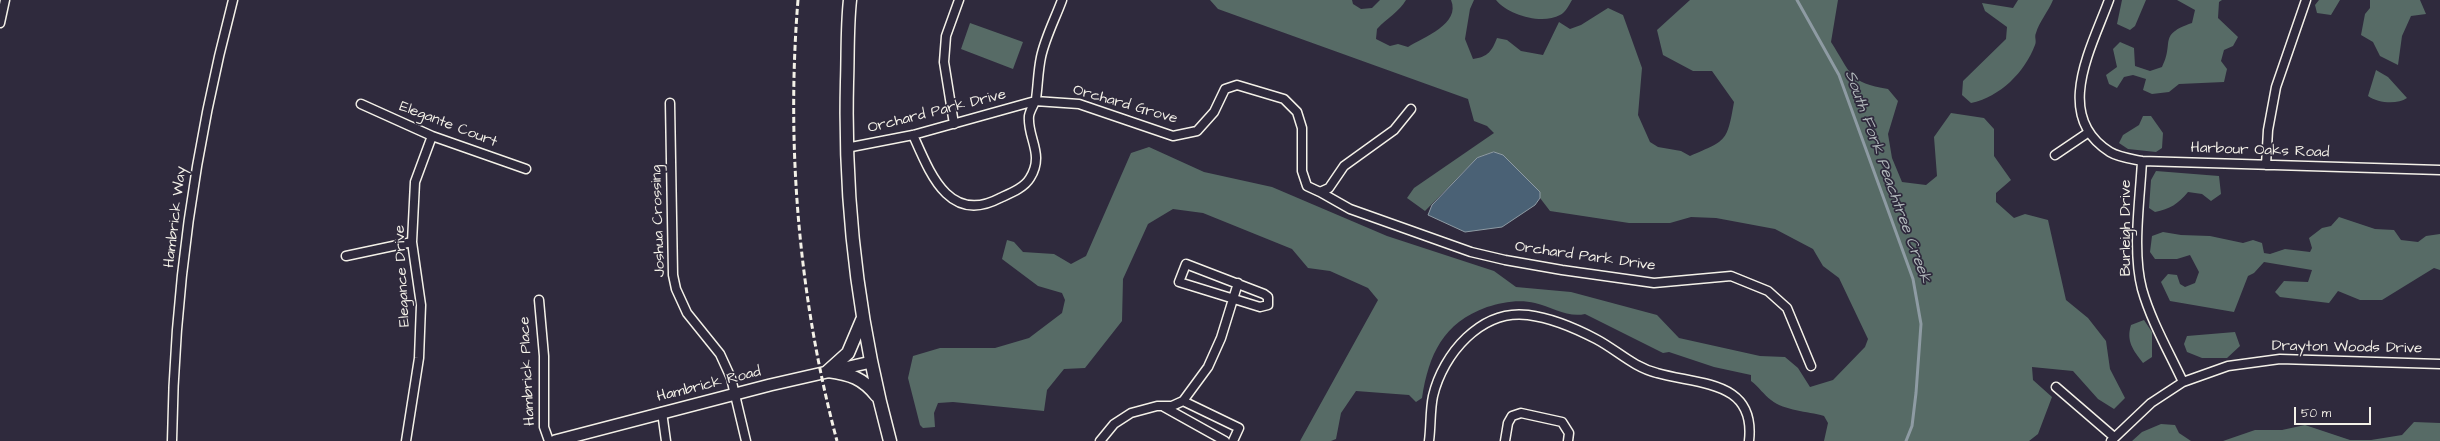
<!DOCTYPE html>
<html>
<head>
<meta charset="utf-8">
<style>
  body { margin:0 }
  #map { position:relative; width:2440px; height:441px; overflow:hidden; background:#2f2a3d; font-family:"Architects Daughter",sans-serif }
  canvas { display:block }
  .scale { position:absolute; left:2294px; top:407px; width:77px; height:18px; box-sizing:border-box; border:2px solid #f4f1e8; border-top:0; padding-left:5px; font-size:12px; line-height:14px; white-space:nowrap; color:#f4f1e8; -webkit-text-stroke:3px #2f2a3d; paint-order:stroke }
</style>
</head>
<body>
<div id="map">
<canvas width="2440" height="441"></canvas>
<div class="scale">50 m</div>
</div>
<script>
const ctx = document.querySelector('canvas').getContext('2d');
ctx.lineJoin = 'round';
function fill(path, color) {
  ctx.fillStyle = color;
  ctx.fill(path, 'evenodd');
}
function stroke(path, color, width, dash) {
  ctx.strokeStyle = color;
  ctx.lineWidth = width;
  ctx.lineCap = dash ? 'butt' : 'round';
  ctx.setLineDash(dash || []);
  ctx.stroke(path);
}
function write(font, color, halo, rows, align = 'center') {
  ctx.font = font + ' "Architects Daughter",sans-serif';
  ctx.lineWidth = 3.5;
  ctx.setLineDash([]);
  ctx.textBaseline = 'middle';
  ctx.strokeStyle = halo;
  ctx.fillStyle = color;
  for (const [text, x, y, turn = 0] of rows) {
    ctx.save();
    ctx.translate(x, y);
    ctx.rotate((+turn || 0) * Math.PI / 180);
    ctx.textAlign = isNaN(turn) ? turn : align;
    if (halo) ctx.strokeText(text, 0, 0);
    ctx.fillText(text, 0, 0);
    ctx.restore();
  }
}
fill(new Path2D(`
  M1210 0H1352L1353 4 1361 9 1372 8 1380 0H1406C1399 12 1387 18 1377 29L1376 39 1390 46 1398 44 1408 47C1424 37 1461 24 1451 0H1474L1470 9 1465 39 1473 59C1488 57 1492 51 1497 38L1507 40 1521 51 1543 55 1559 22 1570 29 1581 25 1608 8 1623 15 1642 68 1638 115 1650 142 1658 147 1681 151 1690 156C1727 140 1727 142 1734 102L1712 71H1693L1663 55 1657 30 1690 0H1838L1831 42C1851 73 1849 83 1888 89L1898 101 1888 134 1892 158 1902 182 1926 185 1937 176 1934 137 1951 113 1984 118 1994 129V156L2011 180 1996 193V202L2014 218 2025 214 2048 220 2066 300 2088 318 2106 341 2110 369 2125 398 2114 409 2098 399 2073 371 2032 367 2033 380 2052 397 2038 434 2029 441H1824L1828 423 1824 416C1807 411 1785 411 1771 400 1764 395 1759 387 1751 381V375L1714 367 1669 352 1663 353 1585 314C1568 318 1552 307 1535 303 1520 299 1502 302 1487 307 1443 323 1429 354 1422 398L1416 402 1409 395 1356 391 1341 413 1336 439 1331 441H1300L1378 300 1368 288 1330 271 1308 268 1292 249 1203 213 1173 209 1148 224 1123 279 1122 321 1085 368 1064 369 1047 390 1044 411 953 402 938 403 934 413 935 427 923 428 920 425 908 378 913 356 940 348H995L1029 338 1062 313 1065 300 1062 293 1038 286 1002 259 1007 240 1014 242 1023 252 1054 254 1071 264 1086 256 1131 153 1149 147 1204 172 1272 187 1387 236 1494 271 1516 287 1571 292 1657 315 1679 338 1760 356 1785 357 1798 368 1810 387 1833 380 1865 347 1868 339 1839 278 1823 266 1813 249 1775 229 1716 218 1691 217 1670 223H1629L1550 211 1540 198V192L1494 152 1477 158 1425 211 1407 198 1414 188 1494 133 1487 126 1474 121 1468 99 1218 9Z
  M1496 0H1572C1569 5 1565 13 1560 15 1542 25 1508 15 1496 0Z
  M2018 0H2053C2048 12 2039 22 2036 33 2034 37 2037 41 2035 45 2025 72 2000 97 1971 103L1962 95 1963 81 2006 39 2007 27 1985 11 1982 3 2013 8Z
  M2122 0H2146L2135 26 2130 30 2117 24Z
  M2177 0H2222L2219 2 2218 18 2238 37 2233 46 2224 50 2221 61 2227 69 2224 82 2179 84 2169 92 2152 94 2143 90 2146 79 2133 75 2124 77 2117 88 2109 84 2106 75 2117 67 2113 49 2120 42 2134 48 2135 66 2150 71 2162 67C2175 42 2157 35 2192 23L2195 10Z
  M2319 0H2340L2331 15 2317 13 2315 5Z
  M2370 0H2420L2426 14 2411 16 2402 36 2398 65 2380 56 2373 42 2361 35 2365 14 2370 8Z
  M970 23 1023 42 1013 69 961 49Z
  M2376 70 2388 77 2407 98C2397 105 2378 103 2368 96Z
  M2143 116H2151L2163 133 2162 148 2156 152 2128 149 2119 143 2123 135 2139 125Z
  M2156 171 2219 176 2221 194 2211 201 2202 194 2188 192C2178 204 2170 209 2155 212L2149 208 2151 180Z
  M2339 217 2375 229 2394 230 2401 240 2418 242 2426 236 2440 234V270L2434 268 2382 300H2360L2338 291 2329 303 2280 297 2275 292 2284 281 2308 282 2312 270 2264 262 2254 273 2248 276 2234 312 2170 301 2161 282 2168 274 2177 275 2180 284 2185 287 2195 283 2199 272 2190 255 2177 259H2155L2150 252 2152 236 2163 232 2181 235 2210 236 2243 243 2253 240 2262 243 2264 253 2270 254 2285 249 2310 252 2312 248 2309 238 2322 228 2331 226Z
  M2144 320 2152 332V357L2143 363C2133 350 2126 341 2131 325Z
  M2235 332 2240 346 2227 358H2202L2187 352 2184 344 2187 336Z
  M2414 422 2440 423V441H2223L2255 430H2282L2305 425 2350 440H2371L2402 435Z
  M2161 424 2175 425 2179 433 2191 441H2132L2142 432Z`), '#576b66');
const water = new Path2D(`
  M1494 152 1503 155 1540 192V198L1535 205 1502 227 1465 232 1428 215 1432 205 1477 158Z`);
fill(water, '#4a6175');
stroke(water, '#8e9ba3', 1);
stroke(new Path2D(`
  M1797 0 1839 75 1913 279 1921 324 1916 393 1912 426 1906 441`), '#8e9ba3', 3);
const minor = new Path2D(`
  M2109 0C2092 47 2052 116 2110 152 2118 157 2132 159 2142 161L2440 170
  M0 23 5 0
  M670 103 673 275 676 289 687 313 720 354 731 378 746 441
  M361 104 432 136 526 169
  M954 124 944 62 946 36 959 0
  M913 135C930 173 949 225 1000 198 1011 193 1024 188 1030 178 1045 154 1027 138 1029 116 1030 110 1034 105 1036 99 1038 85 1038 71 1041 57 1045 38 1055 19 1062 0
  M846 148 913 135 1035 101 1079 104 1173 136 1197 131 1214 112 1225 89 1237 85 1284 99 1297 112 1302 128V171L1307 186 1320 192 1329 188 1344 166 1394 130 1411 109
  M2055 155 2089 132
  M2142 161C2140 200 2132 251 2142 289 2151 321 2169 352 2183 382
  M2266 165 2268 130 2276 87 2306 0
  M1320 192 1350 209 1471 252 1505 260 1562 270 1654 283 1731 276 1768 291 1787 308 1811 366
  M346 256 412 242
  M1186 264 1264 294 1268 297V305L1260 307 1179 282Z
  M539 300 544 356V427L549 441
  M2056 387 2114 437
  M1183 401 1239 428 1233 441
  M1164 407 1225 441
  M662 412 666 441
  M172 441C174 292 195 144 233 0
  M406 441 419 358 421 305 412 242 415 182 432 136
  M1100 441 1114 424 1131 413 1157 406H1172L1183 401 1208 367 1221 338 1238 283
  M1429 441C1431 426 1430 410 1433 396 1443 354 1481 309 1528 315 1552 318 1575 328 1596 339 1617 350 1633 367 1657 373 1699 385 1756 380 1749 441
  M1505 441 1508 423 1512 416 1521 413 1562 422 1569 433 1568 441
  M2111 441 2151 403 2183 382 2228 366 2280 359 2440 364`);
const tertiary = new Path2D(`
  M555 441 770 385 871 362`);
const secondary = new Path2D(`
  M850 0C847 27 848 55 847 82 844 204 858 323 890 441
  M828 371 848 353 862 320
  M828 371C850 374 863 378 877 396`);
stroke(minor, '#f4f1e8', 11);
stroke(tertiary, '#f4f1e8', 14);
stroke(secondary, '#f4f1e8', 15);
stroke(minor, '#2f2a3d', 8);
stroke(tertiary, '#2f2a3d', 11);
stroke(secondary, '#2f2a3d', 12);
stroke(new Path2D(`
  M798 0C786 147 799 299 837 441`), '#f4f1e8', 3, [6, 3]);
write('15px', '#f4f1e8', '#2f2a3d', [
  ["Orchard Grove",1125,105,16],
  ["Orchard Park Drive",937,112,-14],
  ["Elegante Court",448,125,21],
  ["Harbour Oaks Road",2260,151,2],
  ["Hambrick Way",176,217,-83],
  ["Joshua Crossing",659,221,-92],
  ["Burleigh Drive",2127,228,-90],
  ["Orchard Park Drive",1585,257,8],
  ["Elegance Drive",403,276,-93],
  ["Drayton Woods Drive",2347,348,1],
  ["Hambrick Place",528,371,-93],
  ["Hambrick Road",709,385,-14]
]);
write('italic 16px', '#b0b7ba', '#2f2a3d', [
  ["South Fork Peachtree Creek",1887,177,70]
]);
</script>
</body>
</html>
